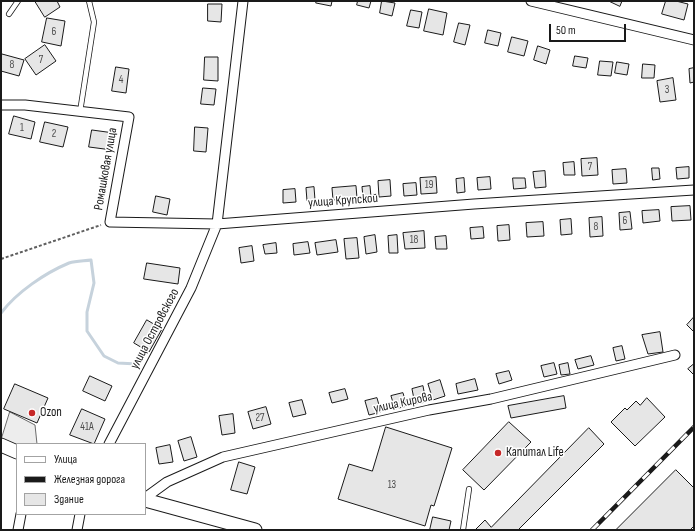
<!DOCTYPE html>
<html>
<head>
<meta charset="utf-8">
<style>
  body { margin:0 }
  #map { position:relative; width:695px; height:531px; overflow:hidden; background:#fff; font-family:"Sofia Sans Condensed",sans-serif }
  canvas { display:block }
  .frame { position:absolute; inset:0; border:2px solid #1a1a1a; pointer-events:none }
  .legend { position:absolute; left:16px; top:443px; width:130px; height:72px; box-sizing:border-box; background:#fff; border:1px solid #a3a3a3; margin:0; padding:5px 7px; list-style:none; font-size:12px; color:#1a1a1a }
  .legend li { display:flex; align-items:center; gap:8px; height:20px }
  .legend b { width:20px; border:1px solid #a3a3a3 }
  .scale { position:absolute; left:549px; top:24px; width:77px; height:18px; box-sizing:border-box; border:2px solid #1a1a1a; border-top:0; padding-left:5px; font-size:12px; line-height:14px; white-space:nowrap; color:#1a1a1a; -webkit-text-stroke:3px #fff; paint-order:stroke }
</style>
</head>
<body>
<div id="map">
<canvas width="695" height="531"></canvas>
<div class="frame"></div>
<ul class="legend">
<li><b style="height:5px;background:#fff"></b>Улица</li>
<li><b style="height:5px;background:#1a1a1a"></b>Железная дорога</li>
<li><b style="height:11px;background:#e6e6e6"></b>Здание</li>
</ul>
<div class="scale">50 m</div>
</div>
<script>
const ctx = document.querySelector('canvas').getContext('2d');
ctx.lineJoin = 'round';
function fill(path, color) {
  ctx.fillStyle = color;
  ctx.fill(path, 'evenodd');
}
function stroke(path, color, width, dash) {
  ctx.strokeStyle = color;
  ctx.lineWidth = width;
  ctx.lineCap = dash ? 'butt' : 'round';
  ctx.setLineDash(dash || []);
  ctx.stroke(path);
}
function write(font, color, halo, rows, align = 'center') {
  ctx.font = font + ' "Sofia Sans Condensed",sans-serif';
  ctx.lineWidth = 3;
  ctx.setLineDash([]);
  ctx.textBaseline = 'middle';
  ctx.strokeStyle = halo;
  ctx.fillStyle = color;
  for (const [text, x, y, turn = 0] of rows) {
    ctx.save();
    ctx.translate(x, y);
    ctx.rotate((+turn || 0) * Math.PI / 180);
    ctx.textAlign = isNaN(turn) ? turn : align;
    if (halo) ctx.strokeText(text, 0, 0);
    ctx.fillText(text, 0, 0);
    ctx.restore();
  }
}
const parking = new Path2D(`
  M10 412 35 425 37 444H17V449L1 441Z`);
fill(parking, '#ededed');
stroke(parking, '#6a6a6a', 1);
stroke(new Path2D(`
  M1 313C17 292 45 273 69 263 76 261 84 261 91 260L94 283 87 312V331L104 356 118 363 137 364`), '#c6d2dc', 3);
const building = new Path2D(`
  M35 1H57L60 7 45 17Z
  M317 1H332L331 6 316 3Z
  M358 1H371L369 8 357 5Z
  M382 1 395 3 392 16 380 13Z
  M609 1H622L620 6Z
  M666 1H676L688 4 684 20 662 14Z
  M208 4H222L221 22 208 21Z
  M429 9 447 13 443 35 424 31Z
  M411 10 422 12 419 28 407 26Z
  M47 18 65 21 61 46 42 42Z
  M459 23 470 25 465 45 454 42Z
  M488 30 501 33 498 46 485 43Z
  M512 37 528 41 524 56 508 52Z
  M45 45 56 61 36 75 25 59Z
  M538 46 550 50 546 64 534 60Z
  M2 54 24 60 19 76 1 71Z
  M575 56 588 58 586 68 573 66Z
  M205 57H218V81L204 80Z
  M600 61 613 62 611 76 598 75Z
  M617 62 629 64 627 75 615 73Z
  M643 64 655 65 654 78H642Z
  M116 67 129 69 126 93 112 91Z
  M694 68V82L690 83 689 69Z
  M673 78 676 100 660 102 657 81Z
  M203 88 216 89 214 105 201 104Z
  M14 116 35 122 31 139 9 134Z
  M45 122 68 127 63 147 40 142Z
  M195 127 208 128 206 152 194 151Z
  M92 130 114 133 112 150 89 147Z
  M597 158 598 175 582 176 581 159Z
  M574 162 575 175H564L563 163Z
  M689 167V178L677 179 676 168Z
  M652 168H659L660 179 653 180Z
  M626 169 627 183 613 184 612 170Z
  M545 171 546 187 535 188 533 172Z
  M436 177 437 193 421 194 420 178Z
  M490 177 491 189 478 190 477 178Z
  M464 178 465 192 457 193 456 179Z
  M513 178H525L526 188 514 189Z
  M390 180 391 196 379 197 378 181Z
  M416 183 417 195 404 196 403 184Z
  M356 186 357 198 333 200 332 188Z
  M370 186 371 197H363L362 187Z
  M314 187 315 200 307 201 306 188Z
  M295 189 296 202 283 203V190Z
  M156 196 170 199 167 215 153 212Z
  M690 206 691 220 672 221 671 207Z
  M659 210 660 221 643 223 642 211Z
  M630 212 632 229 620 230 619 213Z
  M602 217 603 236 590 237 589 218Z
  M571 219 572 234 561 235 560 220Z
  M543 222 544 236 527 237 526 223Z
  M509 225 510 240 498 241 497 226Z
  M483 227 484 238 471 239 470 228Z
  M424 231 425 248 405 249 403 233Z
  M375 235 377 252 366 254 364 237Z
  M397 235 398 253H389L388 236Z
  M446 236 447 249H436L435 237Z
  M357 238 359 258 346 259 344 239Z
  M336 240 338 252 317 255 315 243Z
  M308 242 310 253 294 255 293 244Z
  M276 243 277 253 265 254 263 245Z
  M252 246 254 261 241 263 239 248Z
  M147 263 180 268 178 284 144 279Z
  M694 317V332L687 325Z
  M147 320 162 329 149 352 134 343Z
  M660 332 663 352 648 354 642 335Z
  M622 346 625 359 616 361 613 348Z
  M591 356 594 365 578 369 575 360Z
  M554 363 557 374 544 377 541 366Z
  M568 363 570 374 561 375 559 365Z
  M694 364V375L688 369Z
  M509 371 512 380 499 384 496 374Z
  M90 376 112 386 105 401 83 391Z
  M475 379 478 390 458 394 456 384Z
  M440 380 445 396 433 400 428 384Z
  M15 384 48 398 37 423 4 409Z
  M423 386 426 402 415 404 412 389Z
  M345 389 348 399 332 403 329 393Z
  M403 393 407 406 395 409 391 396Z
  M564 396 566 408 511 418 508 406Z
  M377 398 381 412 369 415 365 401Z
  M647 398 665 417 635 446 611 422 625 408 627 410 636 401 640 405Z
  M302 400 306 414 293 417 289 403Z
  M266 407 271 424 253 429 248 412Z
  M82 409 105 419 94 444 70 435Z
  M233 414 235 433 222 435 219 416Z
  M509 422 531 442 484 490 463 470Z
  M386 427 452 448 434 506 431 505 425 526 338 499 349 464 372 471Z
  M589 428 604 444 518 530H475L485 520 491 527Z
  M191 437 197 457 184 461 178 441Z
  M170 445 173 462 159 464 156 448Z
  M239 462 255 467 247 494 231 490Z
  M676 470 694 488V526L690 530H616Z
  M433 517 451 521 449 530H430Z`);
fill(building, '#e6e6e6');
stroke(building, '#1a1a1a', 1);
const service = new Path2D(`
  M9 14 18 1
  M80 112 94 22 89 1
  M463 530 469 489`);
const minor = new Path2D(`
  M243 1 217 224 474 204 694 190
  M531 1 694 40
  M1 105H25L129 117 110 222 217 224 191 288 109 444
  M145 498 167 482 223 457 429 410 491 399 675 355
  M18 530 21 514
  M77 530 80 514`);
const secondary = new Path2D(`
  M1 445 17 452
  M145 500 255 530`);
stroke(service, '#1a1a1a', 6);
stroke(minor, '#1a1a1a', 11);
stroke(secondary, '#1a1a1a', 15);
stroke(new Path2D(`
  M1 259 101 225`), '#5f5f5f', 2, [3, 2]);
stroke(service, '#fff', 4.5);
stroke(minor, '#fff', 9);
stroke(secondary, '#fff', 13);
const rail = new Path2D(`
  M592 530 694 427`);
stroke(rail, '#1a1a1a', 4.5);
stroke(rail, '#fff', 3, [9]);
for (const [x, y, r, color] of [
  [32,413,4,"#c62828"],
  [498,453,4,"#c62828"]
]) {
  const dot = new Path2D();
  dot.arc(x, y, r, 0, 2 * Math.PI);
  ctx.fillStyle = color;
  ctx.fill(dot);
  stroke(dot, '#fff', 1.5);
}
write('11px', '#4d4d4d', null, [
  ["6",54,32],
  ["7",41,60],
  ["8",12,65],
  ["4",121,80],
  ["3",667,90],
  ["1",22,128],
  ["2",54,134],
  ["7",590,167],
  ["19",429,185],
  ["6",625,221],
  ["8",596,227],
  ["18",414,240],
  ["27",260,418],
  ["41А",87,427],
  ["13",392,485]
]);
write('13px', '#1a1a1a', '#fff', [
  ["Ромашковая улица",106,169,-80],
  ["улица Крупской",343,201,-4],
  ["улица Островского",155,329,-62],
  ["улица Кирова",403,403,-12]
]);
write('13px', '#1a1a1a', '#fff', [
  ["Ozon",40,413],
  ["Капитал Life",506,453]
], 'left');
</script>
</body>
</html>
